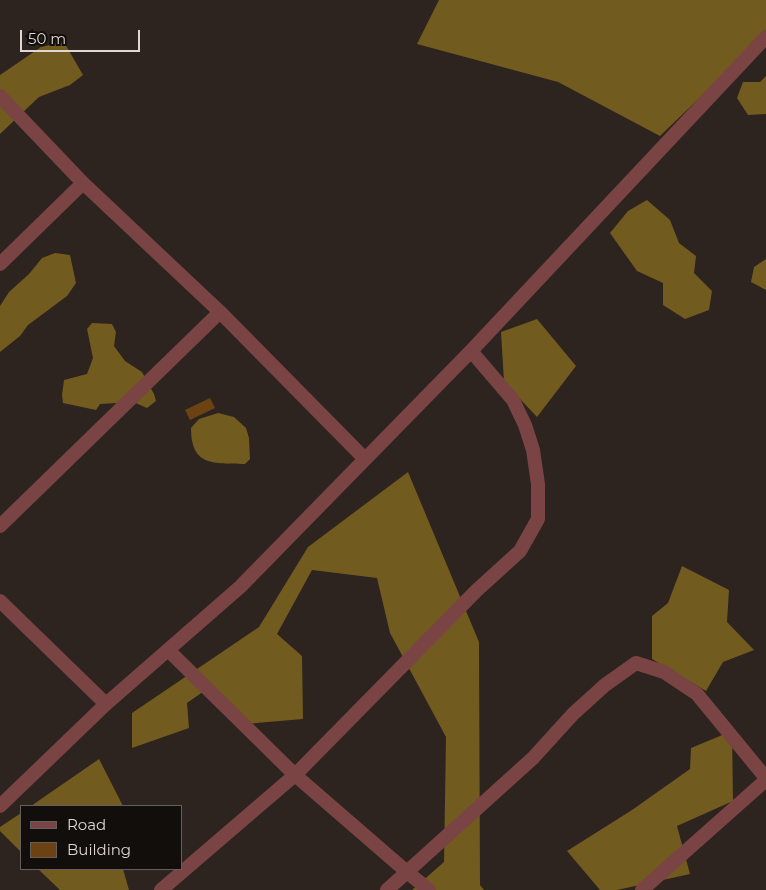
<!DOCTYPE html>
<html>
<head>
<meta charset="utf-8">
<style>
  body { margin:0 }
  #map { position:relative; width:766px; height:890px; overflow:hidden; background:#2d231f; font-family:Montserrat,sans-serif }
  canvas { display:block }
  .legend { position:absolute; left:20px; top:805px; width:162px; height:65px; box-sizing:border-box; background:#120e0c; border:1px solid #645e5c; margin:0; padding:6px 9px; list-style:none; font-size:15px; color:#ded7d4 }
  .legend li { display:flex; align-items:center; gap:10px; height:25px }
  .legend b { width:25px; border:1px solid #645e5c }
  .scale { position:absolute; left:20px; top:30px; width:120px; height:22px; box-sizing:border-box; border:2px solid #ded7d4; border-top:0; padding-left:6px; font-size:15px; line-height:18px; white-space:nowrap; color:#ded7d4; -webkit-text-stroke:4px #120e0c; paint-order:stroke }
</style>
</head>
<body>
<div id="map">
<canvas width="766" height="890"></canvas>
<ul class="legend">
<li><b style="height:6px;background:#794443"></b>Road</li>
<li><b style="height:14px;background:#6c4212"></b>Building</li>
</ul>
<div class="scale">50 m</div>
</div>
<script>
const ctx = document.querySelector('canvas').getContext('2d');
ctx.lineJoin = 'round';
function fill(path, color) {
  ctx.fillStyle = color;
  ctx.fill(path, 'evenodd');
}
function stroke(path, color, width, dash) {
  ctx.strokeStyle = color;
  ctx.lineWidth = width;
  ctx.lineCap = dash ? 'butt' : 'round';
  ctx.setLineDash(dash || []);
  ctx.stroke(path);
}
fill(new Path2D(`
  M439 0H766V34L660 136 558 82 417 44Z
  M64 42 83 75 70 85 39 97 0 134V75L41 47Z
  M766 76V114L748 115 737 98 743 82H760Z
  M647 200 670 220 679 243 696 256 694 273 712 291 709 310 685 319 663 305V283L637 271 610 233 628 211Z
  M55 253 70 255 76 283 67 296 28 325 20 336 0 352V306L9 292 29 274 42 258Z
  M766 259V290L751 282 754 267Z
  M537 319 576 366 537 417 504 382 501 332Z
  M92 323 112 324 116 332 114 346 125 361 142 372 154 394 156 401 147 408 133 402 100 404 96 410 63 403 62 395 64 380 87 374 93 358 87 329Z
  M218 413 234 417 246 428 249 438 250 459 245 464C214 463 191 467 191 428L199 419Z
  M408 472 479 642 480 885 484 890H412L444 862 446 737 390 633 377 578 312 570 277 634 302 656 303 719 245 724 207 689 187 703 189 728 132 748V713L259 627 308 547Z
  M682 566 729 590 727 622 754 650 723 662 706 691 652 659V616L668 603Z
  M732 731 733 801 677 826 690 874 617 890H600L567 851 632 810 690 769 691 748Z
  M99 759 122 804V806H31Z
  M21 813V852L0 831V827Z
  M38 869H123L129 890H60Z`), '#725b1e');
fill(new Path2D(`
  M210 398 215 408 190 420 185 410Z`), '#6c4212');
stroke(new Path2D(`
  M0 96 83 183 220 312 365 459
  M0 264 83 183
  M0 526 220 312
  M0 601 106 704
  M168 650 295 775 407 872 429 890
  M0 806 106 704 240 587 471 351 766 37
  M161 890 295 775 476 591 520 551 538 519V484L533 450 525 425 513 400 471 351
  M387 890 533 758 573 714 605 685 636 663 664 672 697 694 766 778
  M642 890 766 780`), '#794443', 14);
</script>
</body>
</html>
